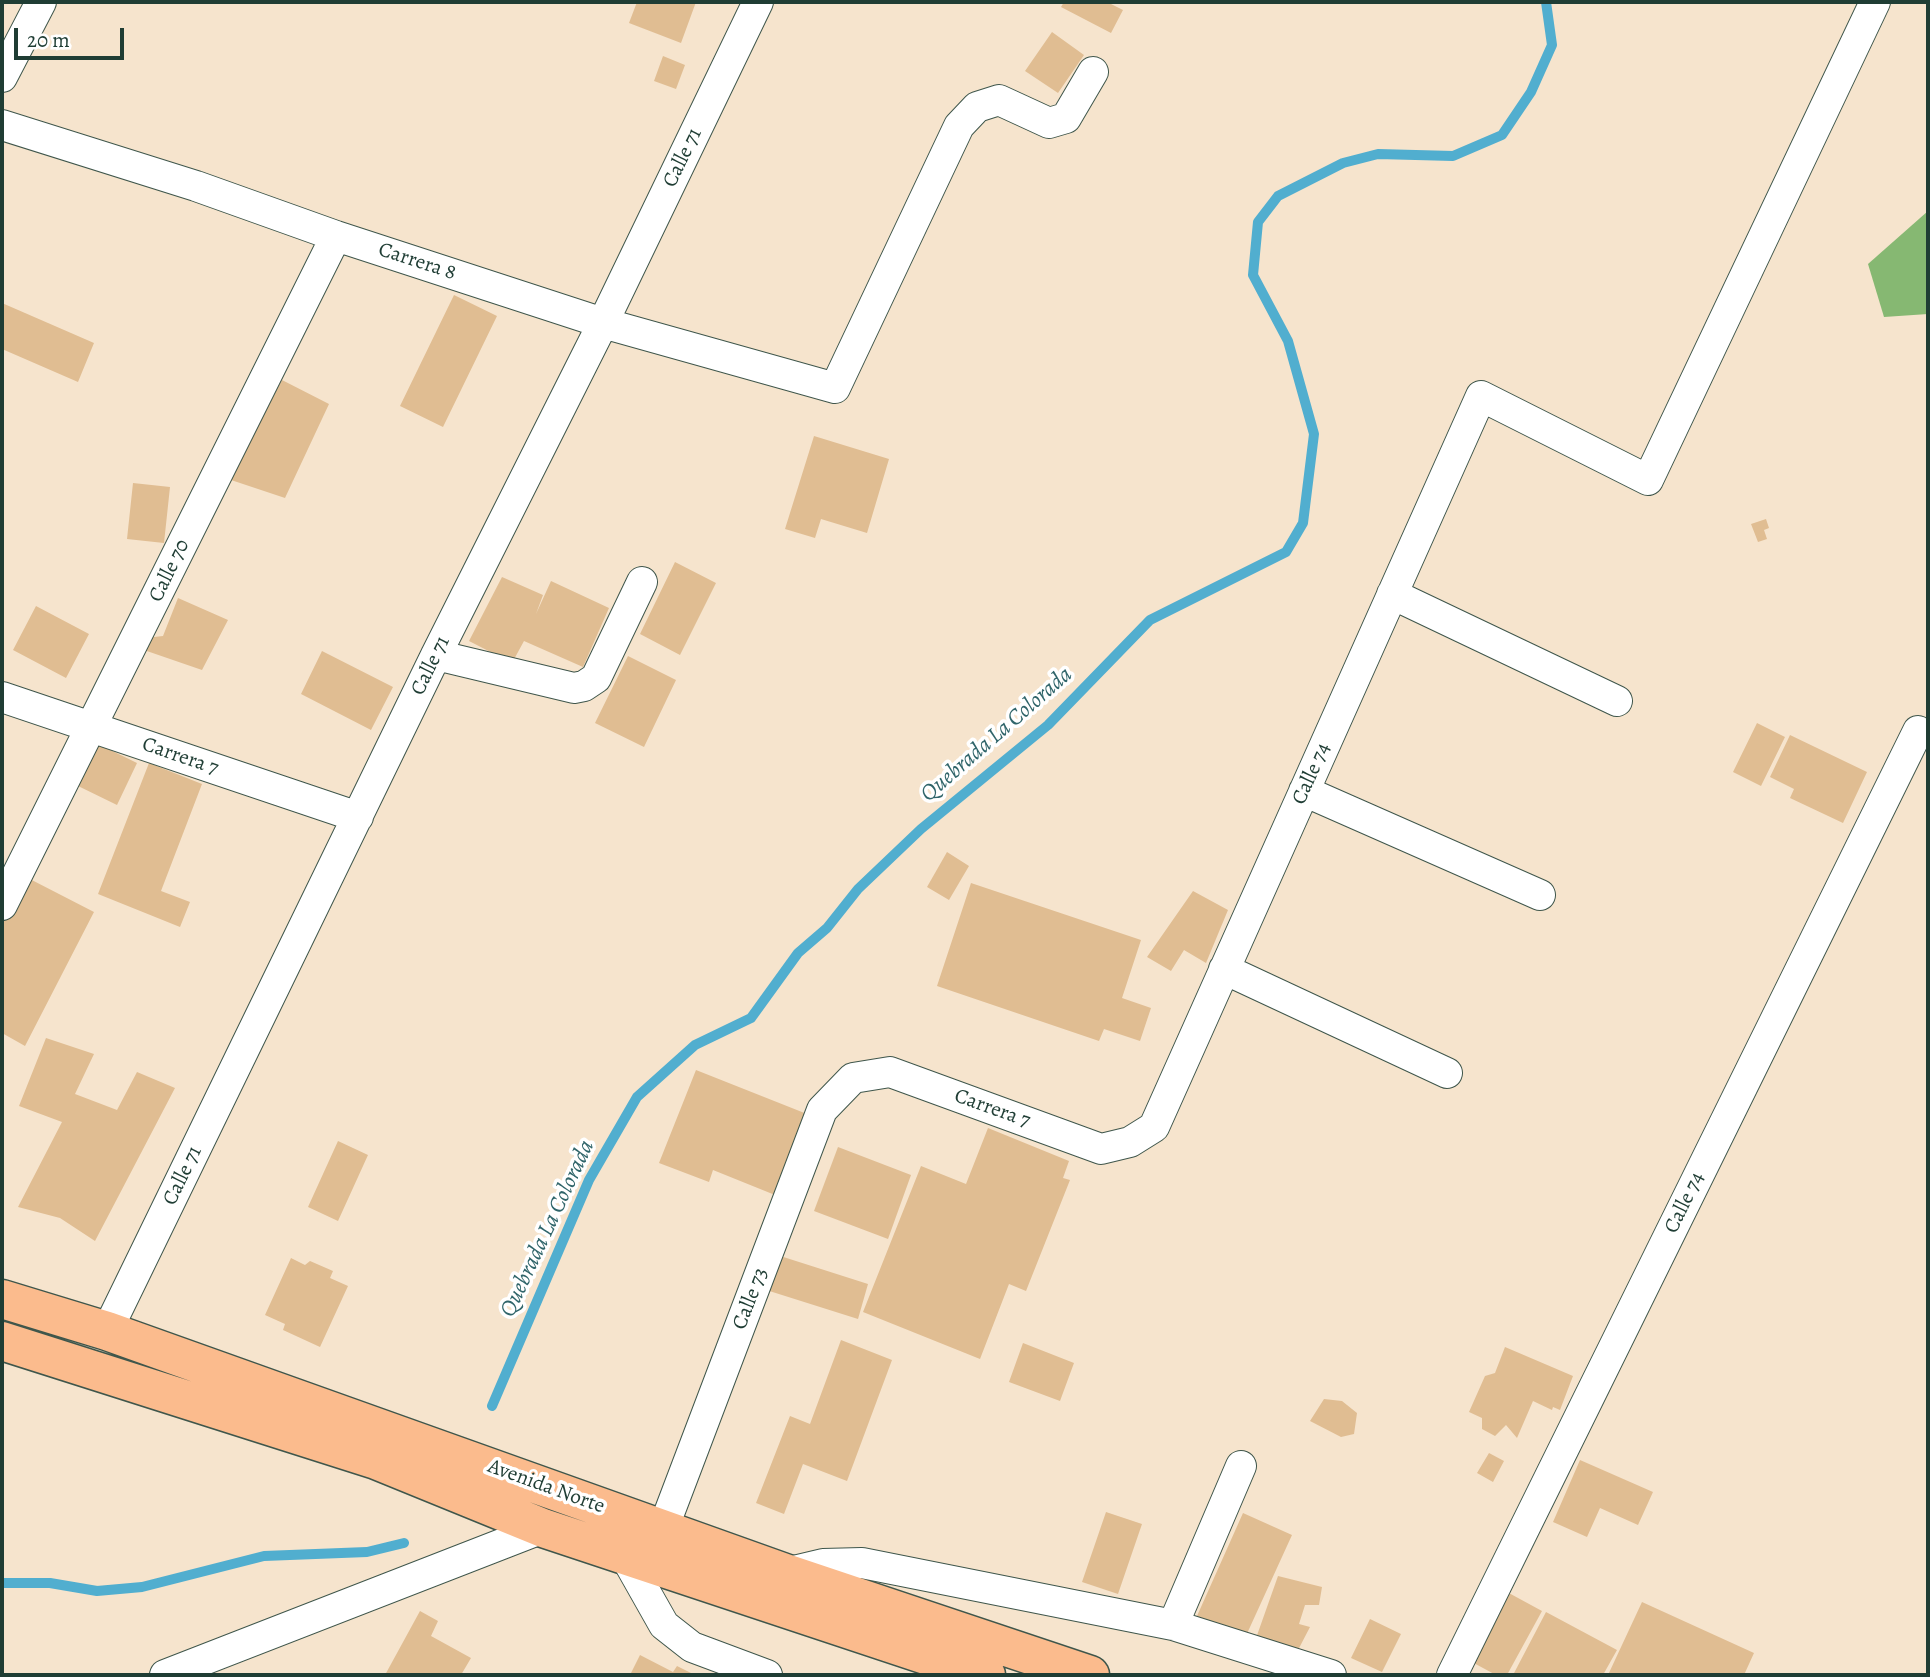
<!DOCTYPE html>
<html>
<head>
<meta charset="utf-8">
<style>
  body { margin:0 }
  #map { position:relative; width:1930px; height:1677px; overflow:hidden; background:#f6e4cd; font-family:Alegreya,serif }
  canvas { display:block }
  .frame { position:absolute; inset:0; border:4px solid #1f3d34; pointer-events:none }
  .scale { position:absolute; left:14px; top:28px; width:110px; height:32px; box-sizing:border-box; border:4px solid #1f3d34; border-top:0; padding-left:9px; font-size:21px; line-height:24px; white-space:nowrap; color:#1f3d34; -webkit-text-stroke:5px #fff; paint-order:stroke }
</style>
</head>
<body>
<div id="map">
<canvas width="1930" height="1677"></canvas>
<div class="frame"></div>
<div class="scale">20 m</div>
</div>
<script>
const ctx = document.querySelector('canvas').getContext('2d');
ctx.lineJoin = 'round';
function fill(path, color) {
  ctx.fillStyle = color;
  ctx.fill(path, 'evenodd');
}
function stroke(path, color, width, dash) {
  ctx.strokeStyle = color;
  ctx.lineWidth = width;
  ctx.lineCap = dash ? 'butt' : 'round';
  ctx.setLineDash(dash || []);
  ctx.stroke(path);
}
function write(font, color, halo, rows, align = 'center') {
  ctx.font = font + ' Alegreya,serif';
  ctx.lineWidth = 7;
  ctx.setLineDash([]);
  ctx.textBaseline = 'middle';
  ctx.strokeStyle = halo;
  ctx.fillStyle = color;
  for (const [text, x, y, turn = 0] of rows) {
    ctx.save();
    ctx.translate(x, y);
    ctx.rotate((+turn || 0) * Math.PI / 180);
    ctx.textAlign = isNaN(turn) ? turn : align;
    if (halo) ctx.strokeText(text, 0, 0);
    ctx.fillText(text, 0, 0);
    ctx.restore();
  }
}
fill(new Path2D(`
  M1928 211V314L1884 317 1868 264Z`), '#86b872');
stroke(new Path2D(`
  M492 1406 589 1180 637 1097 695 1045 751 1018 798 953 827 928 858 889 921 829 1048 725 1150 620 1286 552 1303 523 1314 434 1288 341 1253 275 1258 222 1278 196 1343 163 1378 154 1453 156 1502 135 1531 92 1552 45 1546 2
  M2 1583H50L97 1591 142 1587 264 1556 367 1552 404 1543`), '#51aecf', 10);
fill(new Path2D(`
  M637 2H696L681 43 629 23Z
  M1064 2H1107L1123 10 1111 33 1061 7Z
  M1052 32 1084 55 1058 93 1025 71Z
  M663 56 685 65 676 89 654 81Z
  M454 295 497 316 443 427 400 406Z
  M2 303 94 343 78 382 2 349Z
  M282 380 329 404 285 498 228 479Z
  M814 436 889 459 867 533 821 519 815 538 785 529Z
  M133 483 170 487 164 543 127 539Z
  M1766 519 1769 528 1764 530 1767 539 1758 542 1751 524Z
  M675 562 716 583 680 655 640 634Z
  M502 577 543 595 536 614 551 581 609 608 583 667 524 641 512 663 469 641Z
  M178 598 228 620 202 670 141 649 145 638 163 636Z
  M36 606 89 634 66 678 13 650Z
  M322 651 393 687 371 730 301 694Z
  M628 656 676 680 644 747 595 723Z
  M1757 723 1785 737 1761 786 1733 772Z
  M1790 735 1867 772 1843 823 1790 798 1794 789 1770 777Z
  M96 743 137 763 117 805 76 785Z
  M149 763 202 784 161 891 190 902 180 927 98 894Z
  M947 852 969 866 949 900 927 887Z
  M24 876 94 912 25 1046 2 1033V918Z
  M971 883 1141 940 1122 998 1151 1008 1140 1041 1104 1029 1099 1041 937 986Z
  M1193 891 1228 910 1206 963 1184 950 1171 971 1147 957Z
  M46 1038 94 1054 75 1094 117 1110 137 1072 175 1088 95 1241 60 1218 18 1207 62 1122 19 1106Z
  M696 1070 807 1114 775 1195 713 1170 709 1182 659 1163Z
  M988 1128 1069 1161 1063 1178 1070 1180 1026 1291 1009 1284 980 1359 863 1312 921 1166 966 1184Z
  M338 1141 368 1155 338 1221 308 1207Z
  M838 1147 911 1175 888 1239 814 1211Z
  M774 1254 868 1284 858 1319 763 1289Z
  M291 1258 305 1265 310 1261 333 1271 330 1278 348 1286 320 1347 283 1330 285 1324 265 1315Z
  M841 1340 892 1360 847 1481 803 1464 784 1514 756 1503 790 1416 810 1424Z
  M1023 1343 1074 1363 1060 1401 1009 1382Z
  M1505 1347 1573 1376 1560 1410 1553 1407 1552 1410 1533 1401 1517 1438 1506 1425 1495 1436 1482 1429V1418L1469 1412 1485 1376 1495 1373Z
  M1324 1399 1342 1401 1357 1413 1354 1434 1341 1437 1310 1421Z
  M1489 1453 1504 1461 1493 1482 1477 1473Z
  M1580 1460 1653 1492 1638 1525 1600 1508 1587 1537 1553 1522Z
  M1106 1512 1142 1524 1118 1594 1082 1582Z
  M1243 1513 1292 1535 1245 1638 1197 1616Z
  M1278 1576 1322 1587 1319 1605H1305L1299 1624 1310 1627 1297 1652 1255 1641Z
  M1507 1592 1542 1611 1507 1675H1496L1470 1661Z
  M1642 1602 1754 1653 1744 1675H1608Z
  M420 1611 438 1621 431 1636 471 1658 461 1675H385Z
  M1546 1612 1617 1650 1603 1675H1513Z
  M1370 1619 1401 1634 1382 1672 1351 1658Z
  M640 1655 673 1672 677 1666 695 1675H630Z`), '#e0bd92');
const minor = new Path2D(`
  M2 77 41 2
  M2 125 196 186 336 236 603 323 835 388 959 126 977 107 999 100 1049 123 1066 118 1093 72
  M1392 594 1617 701
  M436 655 574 688 584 686 596 678 642 582
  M2 697 358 817
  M1304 791 1540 895
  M2 905 336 236
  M1224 969 1447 1073
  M107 1331 436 655 603 323 758 2
  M663 1529 822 1110 853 1078 890 1072 1101 1149 1130 1142 1154 1127 1481 396 1648 480 1875 2
  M625 1556 664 1625 692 1647 767 1675
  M785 1573 823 1564 862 1563 1173 1625 1331 1675
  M1173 1625 1241 1466
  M165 1675 543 1528
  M1452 1675 1918 731`);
const primary = new Path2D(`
  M2 1299 107 1331 785 1573 1090 1675
  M2 1341 376 1460 543 1528 986 1675`);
stroke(minor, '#3f564b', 32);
stroke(primary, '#3f564b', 41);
stroke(minor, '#fff', 30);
stroke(primary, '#fbbb8d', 38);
write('21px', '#1f3d34', '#fff', [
  ["Calle 71",683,158,-64],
  ["Carrera 8",417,262,18],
  ["Calle 70",170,571,-64],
  ["Calle 71",431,666,-64],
  ["Carrera 7",180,757,19],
  ["Calle 74",1312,774,-66],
  ["Carrera 7",992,1109,20],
  ["Calle 71",183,1176,-64],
  ["Calle 74",1685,1203,-64],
  ["Calle 73",751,1299,-69],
  ["Avenida Norte",546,1487,20]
]);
write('italic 23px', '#30656a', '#fff', [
  ["Quebrada La Colorada",997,735,-41],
  ["Quebrada La Colorada",548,1229,-65]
]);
</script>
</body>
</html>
